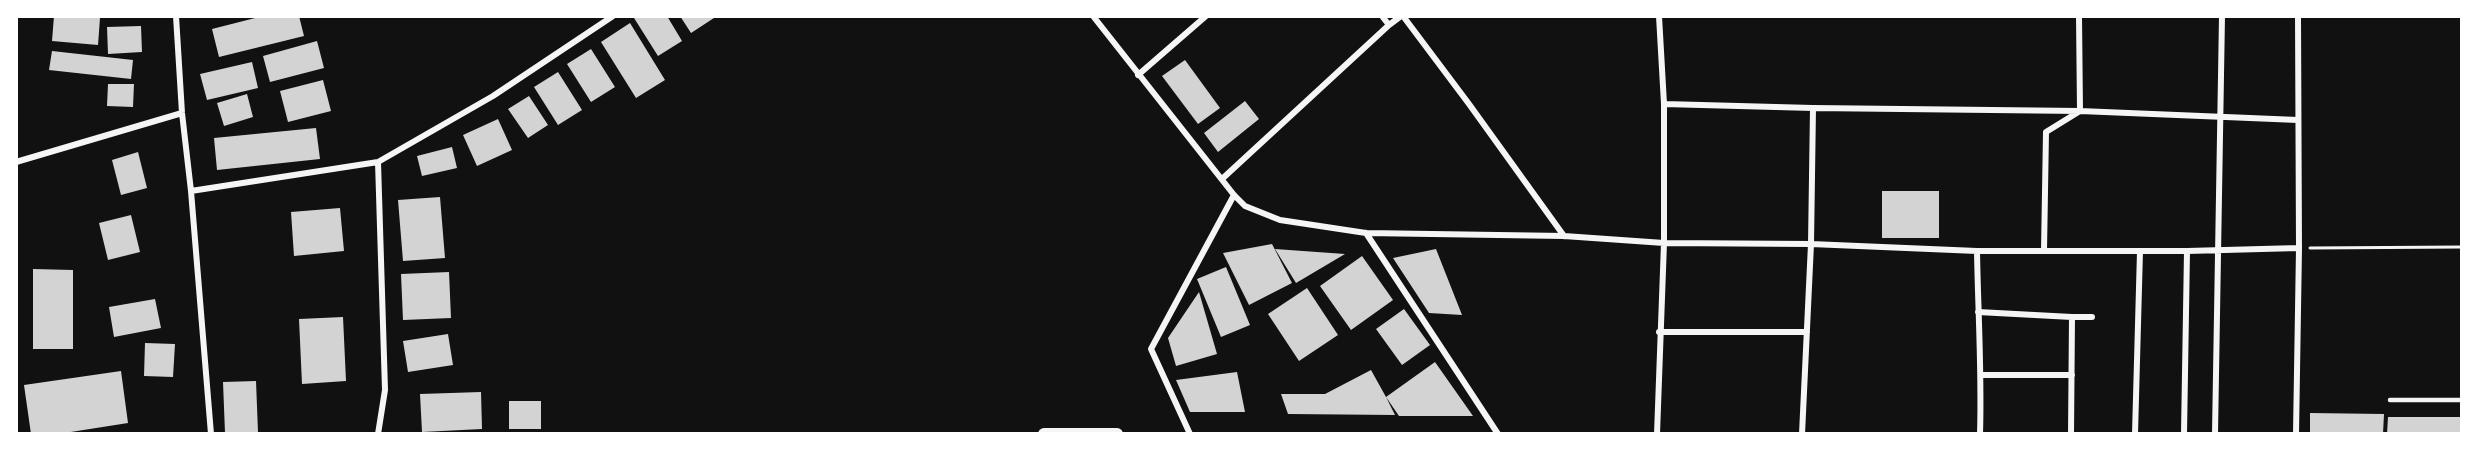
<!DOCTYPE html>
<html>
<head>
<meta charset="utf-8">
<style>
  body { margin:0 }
  #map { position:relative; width:2478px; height:450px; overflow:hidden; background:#111; font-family:"Roboto Condensed",sans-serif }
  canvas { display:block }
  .frame { position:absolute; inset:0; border:18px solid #fff; pointer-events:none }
</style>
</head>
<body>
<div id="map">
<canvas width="2478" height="450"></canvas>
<div class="frame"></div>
</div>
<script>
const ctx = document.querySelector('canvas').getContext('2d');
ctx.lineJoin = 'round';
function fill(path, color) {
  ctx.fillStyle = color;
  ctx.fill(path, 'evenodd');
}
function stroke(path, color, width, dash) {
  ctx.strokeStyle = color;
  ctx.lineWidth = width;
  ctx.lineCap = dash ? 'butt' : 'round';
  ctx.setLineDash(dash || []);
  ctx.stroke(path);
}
fill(new Path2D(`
  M54 16 100 18 98 45 52 41Z
  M263 16H299L304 36 219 57 212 29Z
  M636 16H667L682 41 658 56 634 18Z
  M680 16H713L714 18 691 33Z
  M630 23 665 80 636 98 601 42Z
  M141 26 142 52 108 54 107 27Z
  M317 41 324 68 270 82 263 56Z
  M591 49 615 87 591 102 567 64Z
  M52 51 133 60 131 79 49 70Z
  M1185 60 1220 108 1198 124 1162 76Z
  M252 62 258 88 207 100 200 74Z
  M558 72 582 110 558 125 534 87Z
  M323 80 331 111 288 122 280 91Z
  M108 84H134L133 107 107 106Z
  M247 94 253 117 224 126 217 103Z
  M529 96 548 125 528 138 508 109Z
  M1245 101 1259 119 1218 152 1204 133Z
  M498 119 512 150 477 166 463 135Z
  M316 128 320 159 217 170 214 138Z
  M452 147 457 168 422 176 417 156Z
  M138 152 147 188 121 195 112 160Z
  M1882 191H1939V238H1882Z
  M440 197 445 258 403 261 398 200Z
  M340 208 344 251 294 256 291 212Z
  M131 215 140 252 108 260 99 223Z
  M1272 244 1292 283 1249 305 1223 253Z
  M1275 249 1345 254 1296 283Z
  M1436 249 1462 315 1429 313 1393 258Z
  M1362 256 1393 300 1351 330 1320 286Z
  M1226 267 1250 325 1221 337 1197 279Z
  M33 269 73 270V349H33Z
  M449 272 451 318 403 320 401 274Z
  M1307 288 1338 335 1299 361 1268 314Z
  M1199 292 1217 354 1176 366 1168 338Z
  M155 299 161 328 114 337 109 307Z
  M1404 309 1430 345 1402 365 1376 329Z
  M343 317 346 381 302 384 299 319Z
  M448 334 453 365 408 372 403 341Z
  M145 343 175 344 173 377 144 376Z
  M1435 362 1473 416H1399L1386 397 1395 415 1288 414 1281 394H1325L1371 370 1386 397Z
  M121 371 128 423 58 434H31L24 385Z
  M1237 372 1245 412H1190L1176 380Z
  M256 381 258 432 225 433 223 382Z
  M481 392 482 429 422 432 420 394Z
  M509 401H541V429H509Z
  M2310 413 2384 414 2383 434H2310Z
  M2388 417H2462V434H2387Z`), '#d3d3d3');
stroke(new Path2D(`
  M2310 248 2462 247`), '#f5f5f5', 3);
stroke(new Path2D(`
  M2390 400H2462`), '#f5f5f5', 4.5);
stroke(new Path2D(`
  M176 16 182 113 191 191 211 434
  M1093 16 1234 195 1245 206 1280 220 1366 233 1564 236 1664 243 1811 244 1977 251H2187L2299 248
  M1382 16 1389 25
  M1403 16 1469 104 1564 236
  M1138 75 1206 16
  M1664 104 1813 108 2080 111 2298 120
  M16 162 182 113
  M1222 179 1389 25 1401 16
  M191 191 378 162
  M1366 233 1498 434
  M1977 251C1978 312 1982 373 1980 434
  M2044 251 2046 132 2080 111 2079 16
  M1978 312 2072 317 2071 434
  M2072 317H2092
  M1659 332H1807
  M1982 375H2072
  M378 434 385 390 378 162 493 96 613 16
  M1190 434 1151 349 1234 195
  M1657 434 1664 243V104L1659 16
  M1802 434 1811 244 1813 108
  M2135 434 2140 251
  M2184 434 2187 251
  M2215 434 2222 16
  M2296 434 2299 248 2298 16`), '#f5f5f5', 6);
stroke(new Path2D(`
  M1044 434H1117`), '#f5f5f5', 12);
</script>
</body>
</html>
